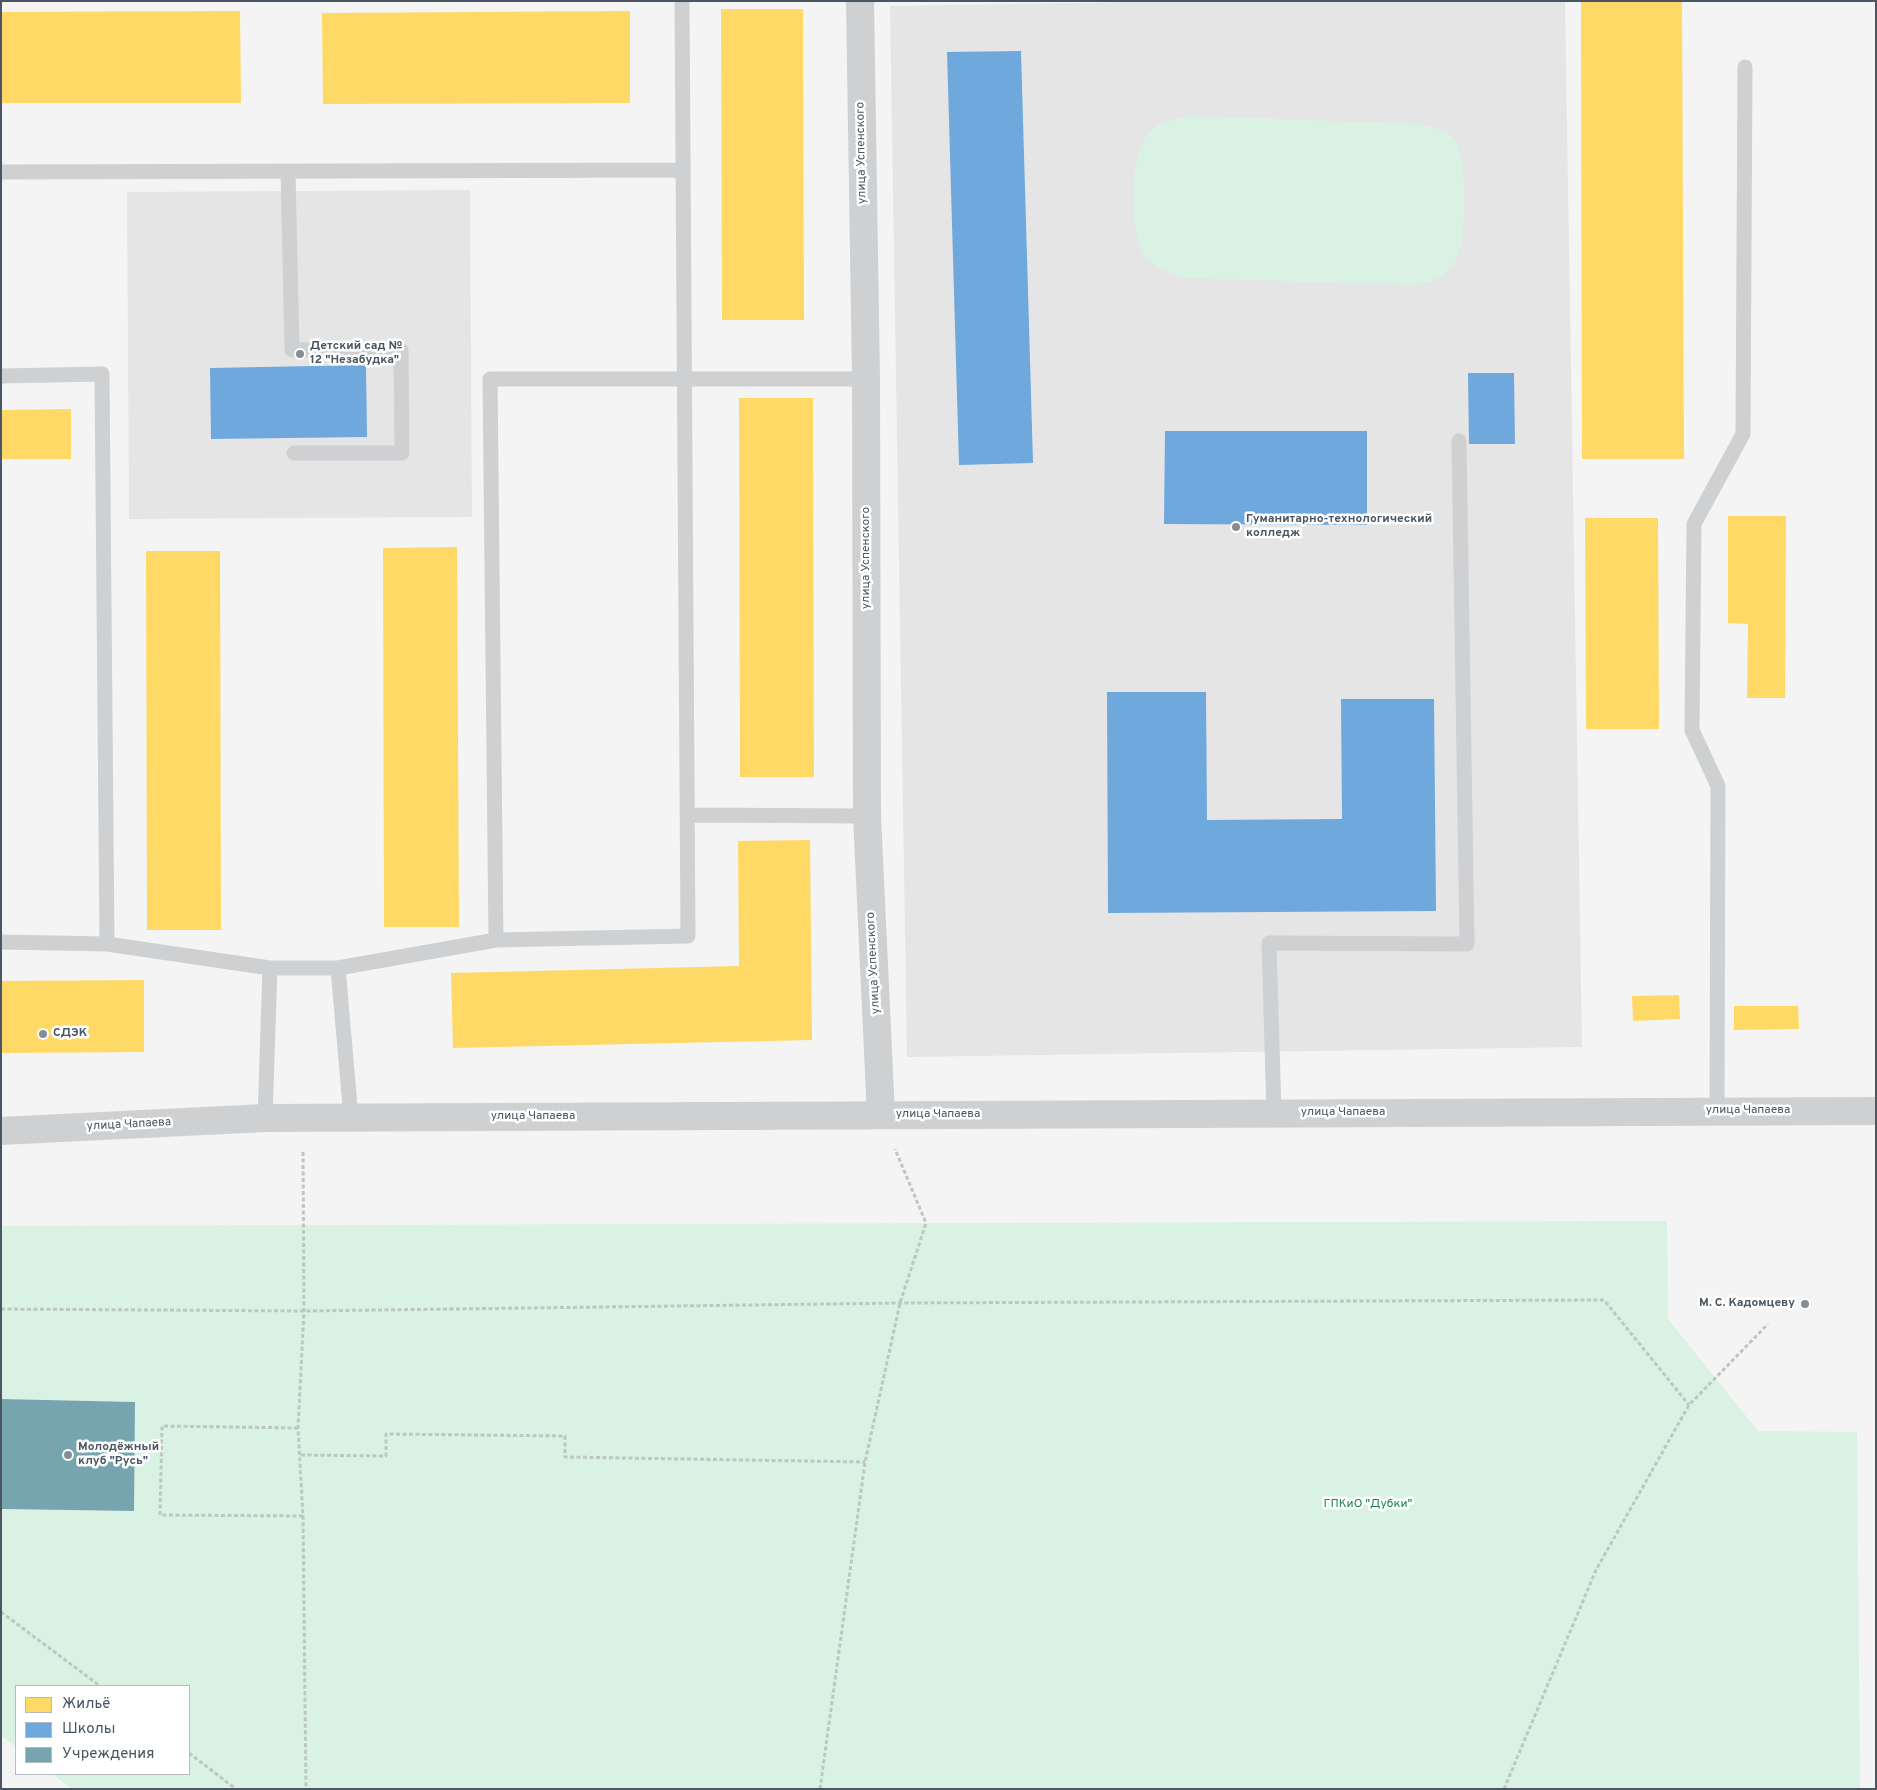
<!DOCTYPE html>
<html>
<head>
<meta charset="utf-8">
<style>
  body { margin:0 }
  #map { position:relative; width:1877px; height:1790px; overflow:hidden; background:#f4f4f4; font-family:Overpass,sans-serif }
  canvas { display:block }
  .frame { position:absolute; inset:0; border:2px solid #4a5661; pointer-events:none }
  .legend { position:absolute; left:15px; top:1685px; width:175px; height:90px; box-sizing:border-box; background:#fff; border:1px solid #b7bbc0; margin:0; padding:6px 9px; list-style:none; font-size:15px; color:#4a5661 }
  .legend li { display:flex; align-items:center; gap:10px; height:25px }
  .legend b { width:25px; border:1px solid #b7bbc0 }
</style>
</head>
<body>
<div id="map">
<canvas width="1877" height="1790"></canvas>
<div class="frame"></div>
<ul class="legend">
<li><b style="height:14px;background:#ffd966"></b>Жильё</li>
<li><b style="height:14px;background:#6fa8dc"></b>Школы</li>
<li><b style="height:14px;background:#76a5af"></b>Учреждения</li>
</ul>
</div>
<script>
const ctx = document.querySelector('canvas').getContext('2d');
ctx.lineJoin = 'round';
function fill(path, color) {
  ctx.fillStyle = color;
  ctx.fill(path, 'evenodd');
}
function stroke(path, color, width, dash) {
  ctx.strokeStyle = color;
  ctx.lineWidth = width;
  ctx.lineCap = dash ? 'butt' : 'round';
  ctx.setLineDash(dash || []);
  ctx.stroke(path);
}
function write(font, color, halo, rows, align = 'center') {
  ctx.font = font + ' Overpass,sans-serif';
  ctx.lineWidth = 5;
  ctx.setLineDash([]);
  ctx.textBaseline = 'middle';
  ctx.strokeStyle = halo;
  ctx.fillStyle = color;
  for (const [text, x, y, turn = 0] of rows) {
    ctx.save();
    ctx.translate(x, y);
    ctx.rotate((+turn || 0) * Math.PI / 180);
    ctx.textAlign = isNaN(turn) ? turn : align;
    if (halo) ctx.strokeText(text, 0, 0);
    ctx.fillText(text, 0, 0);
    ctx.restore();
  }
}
fill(new Path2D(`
  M1196 1H1565L1582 1047 907 1057 890 6Z
  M470 190 472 517 129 519 127 192Z`), '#e6e5e6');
fill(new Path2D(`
  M1188 116 1421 124C1433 127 1444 129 1453 137 1468 153 1466 232 1459 253 1458 258 1453 265 1450 269 1440 280 1429 282 1416 285L1183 278C1172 273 1157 269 1149 260 1127 239 1130 158 1147 135 1156 123 1175 119 1188 116Z
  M1667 1221 1668 1319 1758 1431 1857 1432 1860 1789H72L52 1774H189V1686H16V1747L1 1736V1509L133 1511 135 1402 1 1399V1226Z`), '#d9f2e3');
fill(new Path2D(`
  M1581 1H1682L1684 459H1582Z
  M721 9H803L804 320H722Z
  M240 11 241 103H1V12Z
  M630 11V103L323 104 322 13Z
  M739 398H813L814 777H740Z
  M71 409V459H1V410Z
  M1728 516H1786L1785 698H1747L1748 624 1728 623Z
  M1585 518H1658L1659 729H1586Z
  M457 547 459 927H384L383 548Z
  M146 551H220L221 930H147Z
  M810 840 812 1040 453 1048 451 973 739 966 738 841Z
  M144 980V1052L1 1053V981Z
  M1679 995 1680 1019 1633 1021 1632 996Z
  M1734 1006H1798L1799 1029 1734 1030Z`), '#ffd966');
fill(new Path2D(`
  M1021 51 1033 463 959 465 947 52Z
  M366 365 367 437 211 439 210 368Z
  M1468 373H1514L1515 444H1469Z
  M1165 431H1367V525L1164 524Z
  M1107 692H1206L1207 820 1342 819 1341 699H1434L1436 911 1108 913Z`), '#6fa8dc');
fill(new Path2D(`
  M1 1399 135 1402 134 1511 1 1509Z`), '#76a5af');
stroke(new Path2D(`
  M303 1152 304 1311 298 1428 303 1516 306 1789
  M1 1309 304 1311 900 1303 1604 1300 1689 1405
  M298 1428 162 1426 160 1515 303 1516
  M301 1455 386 1456V1434L565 1436V1457L865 1462
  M1 1612 100 1686
  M189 1753 236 1789
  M820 1789 865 1462 900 1303 926 1223 895 1149
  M1504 1789 1596 1570 1689 1405 1768 1324`), '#bcc7c4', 3, [4, 2.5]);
stroke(new Path2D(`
  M1 172 683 170
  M288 172 292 350H401L402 453H294
  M1 376 102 374 107 944
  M687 815 867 816
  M496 940 490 379H866
  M1 942 107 944 270 968H338L496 940 688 936 682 1
  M338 968 351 1118
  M1717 1111 1718 786 1692 730 1694 524 1743 434 1745 67
  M1274 1113 1269 943 1467 944 1459 441
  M265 1118 270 968`), '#ced0d2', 15);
stroke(new Path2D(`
  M860 1 866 379 867 816 881 1115
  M1 1131 265 1118 1876 1111`), '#ced0d2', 28);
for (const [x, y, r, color] of [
  [300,354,5,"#868d94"],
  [1236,527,5,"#868d94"],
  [43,1034,5,"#868d94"],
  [1805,1304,5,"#868d94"],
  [68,1455,5,"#868d94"]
]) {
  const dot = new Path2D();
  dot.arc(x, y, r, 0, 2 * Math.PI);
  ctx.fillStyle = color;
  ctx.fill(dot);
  stroke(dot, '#fff', 2);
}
write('12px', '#4a5661', '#fff', [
  ["улица Успенского",862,153,-91],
  ["улица Успенского",867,558,-90],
  ["улица Успенского",874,963,-93],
  ["улица Чапаева",1748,1111],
  ["улица Чапаева",1343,1113],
  ["улица Чапаева",938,1115],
  ["улица Чапаева",533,1117],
  ["улица Чапаева",129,1125,-3]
]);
write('bold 12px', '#4a5661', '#fff', [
  ["Детский сад №",310,347],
  ["12 \"Незабудка\"",310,361],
  ["Гуманитарно-технологический",1246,520],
  ["колледж",1246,534],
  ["СДЭК",53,1034],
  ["М. С. Кадомцеву",1795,1304,"right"],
  ["Молодёжный",78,1448],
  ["клуб \"Русь\"",78,1462]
], 'left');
write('12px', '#17864f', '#fff', [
  ["ГПКиО \"Дубки\"",1368,1505]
]);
</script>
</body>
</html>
